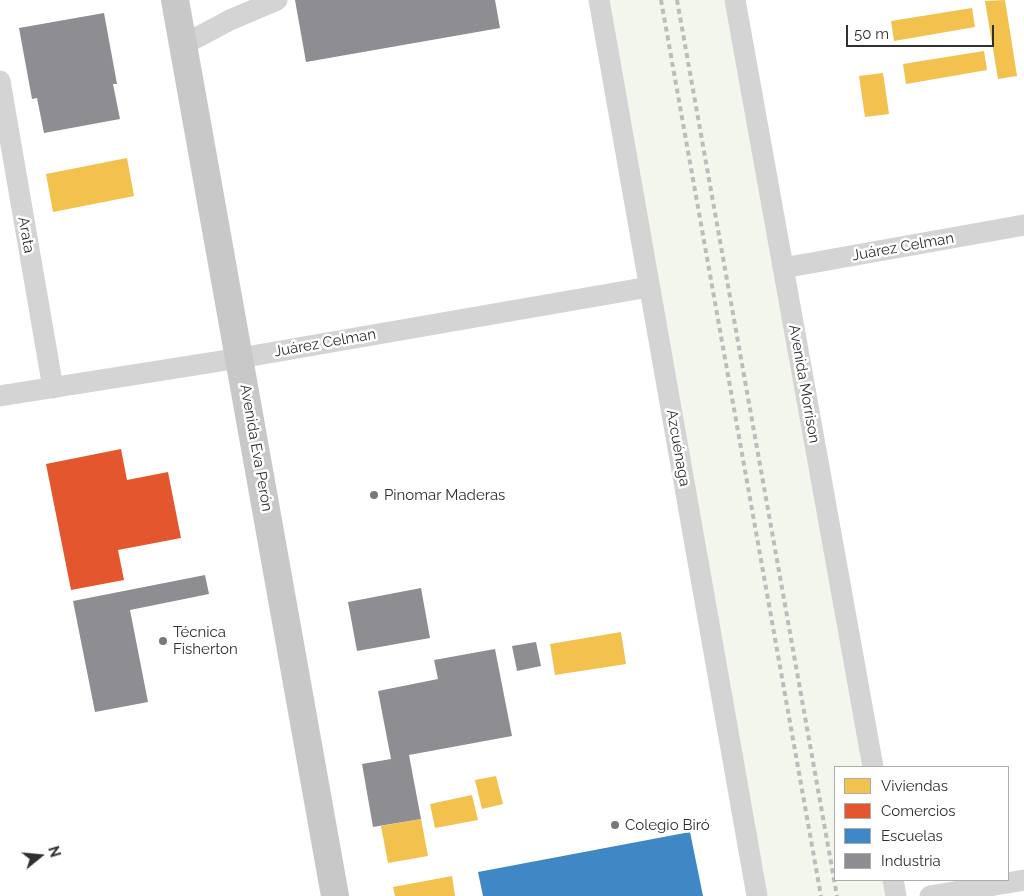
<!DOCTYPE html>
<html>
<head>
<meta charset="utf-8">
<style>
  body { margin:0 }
  #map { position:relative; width:1024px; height:896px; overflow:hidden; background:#fff; font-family:Raleway,sans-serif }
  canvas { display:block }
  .legend { position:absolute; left:834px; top:766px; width:175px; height:115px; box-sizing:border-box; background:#fff; border:1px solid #acacac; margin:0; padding:6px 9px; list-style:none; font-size:15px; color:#303030 }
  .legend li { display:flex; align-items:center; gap:10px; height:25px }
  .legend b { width:25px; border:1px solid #acacac }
  .north { position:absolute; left:15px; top:831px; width:50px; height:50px; -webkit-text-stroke:4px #fff; paint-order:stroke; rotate:73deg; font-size:14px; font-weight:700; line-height:20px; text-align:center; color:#303030 }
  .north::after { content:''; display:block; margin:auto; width:18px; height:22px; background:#303030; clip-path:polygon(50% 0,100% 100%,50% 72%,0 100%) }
  .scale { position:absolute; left:846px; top:25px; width:148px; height:22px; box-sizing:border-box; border:2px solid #303030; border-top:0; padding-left:6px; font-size:15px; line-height:18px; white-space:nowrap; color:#303030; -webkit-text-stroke:4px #fff; paint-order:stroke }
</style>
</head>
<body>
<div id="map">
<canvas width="1024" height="896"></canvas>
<ul class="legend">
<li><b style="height:14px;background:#f2c14e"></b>Viviendas</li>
<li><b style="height:14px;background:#e4572e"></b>Comercios</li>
<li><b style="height:14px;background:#3f88c5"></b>Escuelas</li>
<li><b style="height:14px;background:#8d8d92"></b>Industria</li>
</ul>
<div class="north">N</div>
<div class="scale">50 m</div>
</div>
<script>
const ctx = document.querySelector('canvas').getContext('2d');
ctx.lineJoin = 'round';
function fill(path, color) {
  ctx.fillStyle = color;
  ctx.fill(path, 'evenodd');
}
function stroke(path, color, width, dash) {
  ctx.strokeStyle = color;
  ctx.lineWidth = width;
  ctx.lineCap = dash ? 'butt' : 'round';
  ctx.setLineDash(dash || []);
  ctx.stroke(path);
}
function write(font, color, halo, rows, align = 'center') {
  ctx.font = font + ' Raleway,sans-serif';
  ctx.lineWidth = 5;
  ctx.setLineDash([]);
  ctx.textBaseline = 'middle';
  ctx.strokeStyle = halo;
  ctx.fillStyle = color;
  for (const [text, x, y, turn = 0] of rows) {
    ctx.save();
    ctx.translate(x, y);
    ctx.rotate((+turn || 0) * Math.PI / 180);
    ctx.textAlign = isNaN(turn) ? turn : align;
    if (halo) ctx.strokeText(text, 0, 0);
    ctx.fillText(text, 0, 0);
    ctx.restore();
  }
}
fill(new Path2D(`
  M599 0H735L873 767H835V880H893L896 896H757Z`), '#f3f6ed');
fill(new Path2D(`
  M1005 0 1017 76 998 79 985 1Z
  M972 8 975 27 894 41 891 21Z
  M984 51 987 70 906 84 903 64Z
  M883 73 889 114 865 117 859 76Z
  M127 158 134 196 53 212 46 174Z
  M621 632 626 664 555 675 550 644Z
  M496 776 503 804 482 809 475 780Z
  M472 795 478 820 435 828 430 804Z
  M421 819 428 856 388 863 381 826Z
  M452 876 455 896H395L393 887Z`), '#f2c14e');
fill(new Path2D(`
  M121 449 127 480 168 472 181 538 118 550 124 580 71 590 46 464Z`), '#e4572e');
fill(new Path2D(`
  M690 832 703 896H483L478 872Z`), '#3f88c5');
fill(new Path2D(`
  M295 0H495L500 28 306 62Z
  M104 13 117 84H113L120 119 44 133 37 98 32 99 19 28Z
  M205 575 209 594 130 610 148 702 95 712 73 601Z
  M421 588 430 638 357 651 348 602Z
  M536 642 541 666 517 671 512 646Z
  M495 649 512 736 409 755 421 819 373 827 362 764 391 759 378 691 438 679 434 660Z`), '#8d8d92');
stroke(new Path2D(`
  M599 0 757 896
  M735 0 873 767
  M183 45 230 20 277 0
  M0 81 53 388
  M783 268 1024 225
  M0 396 240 358 649 287
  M893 880 896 896
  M930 896 1024 880`), '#d4d4d4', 21);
stroke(new Path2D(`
  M175 0 335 896`), '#c8c8c8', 28);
stroke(new Path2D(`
  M661 0 821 896
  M677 0 837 896`), '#bcbcbc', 4, [5, 4]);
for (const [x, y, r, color] of [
  [374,495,5,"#787878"],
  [163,641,5,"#787878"],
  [615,825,5,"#787878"]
]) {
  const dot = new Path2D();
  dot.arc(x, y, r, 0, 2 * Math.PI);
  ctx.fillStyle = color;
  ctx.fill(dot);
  stroke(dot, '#fff', 2);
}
write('15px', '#303030', '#fff', [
  ["Arata",26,235,80],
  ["Juárez Celman",903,247,-10],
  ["Juárez Celman",325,343,-10],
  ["Avenida Morrison",804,384,80],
  ["Avenida Eva Perón",256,448,80],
  ["Azcuénaga",678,448,80]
]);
write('15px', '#303030', '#fff', [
  ["Pinomar Maderas",384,495],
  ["Técnica",173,632],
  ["Fisherton",173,649],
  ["Colegio Biró",625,825]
], 'left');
</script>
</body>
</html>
